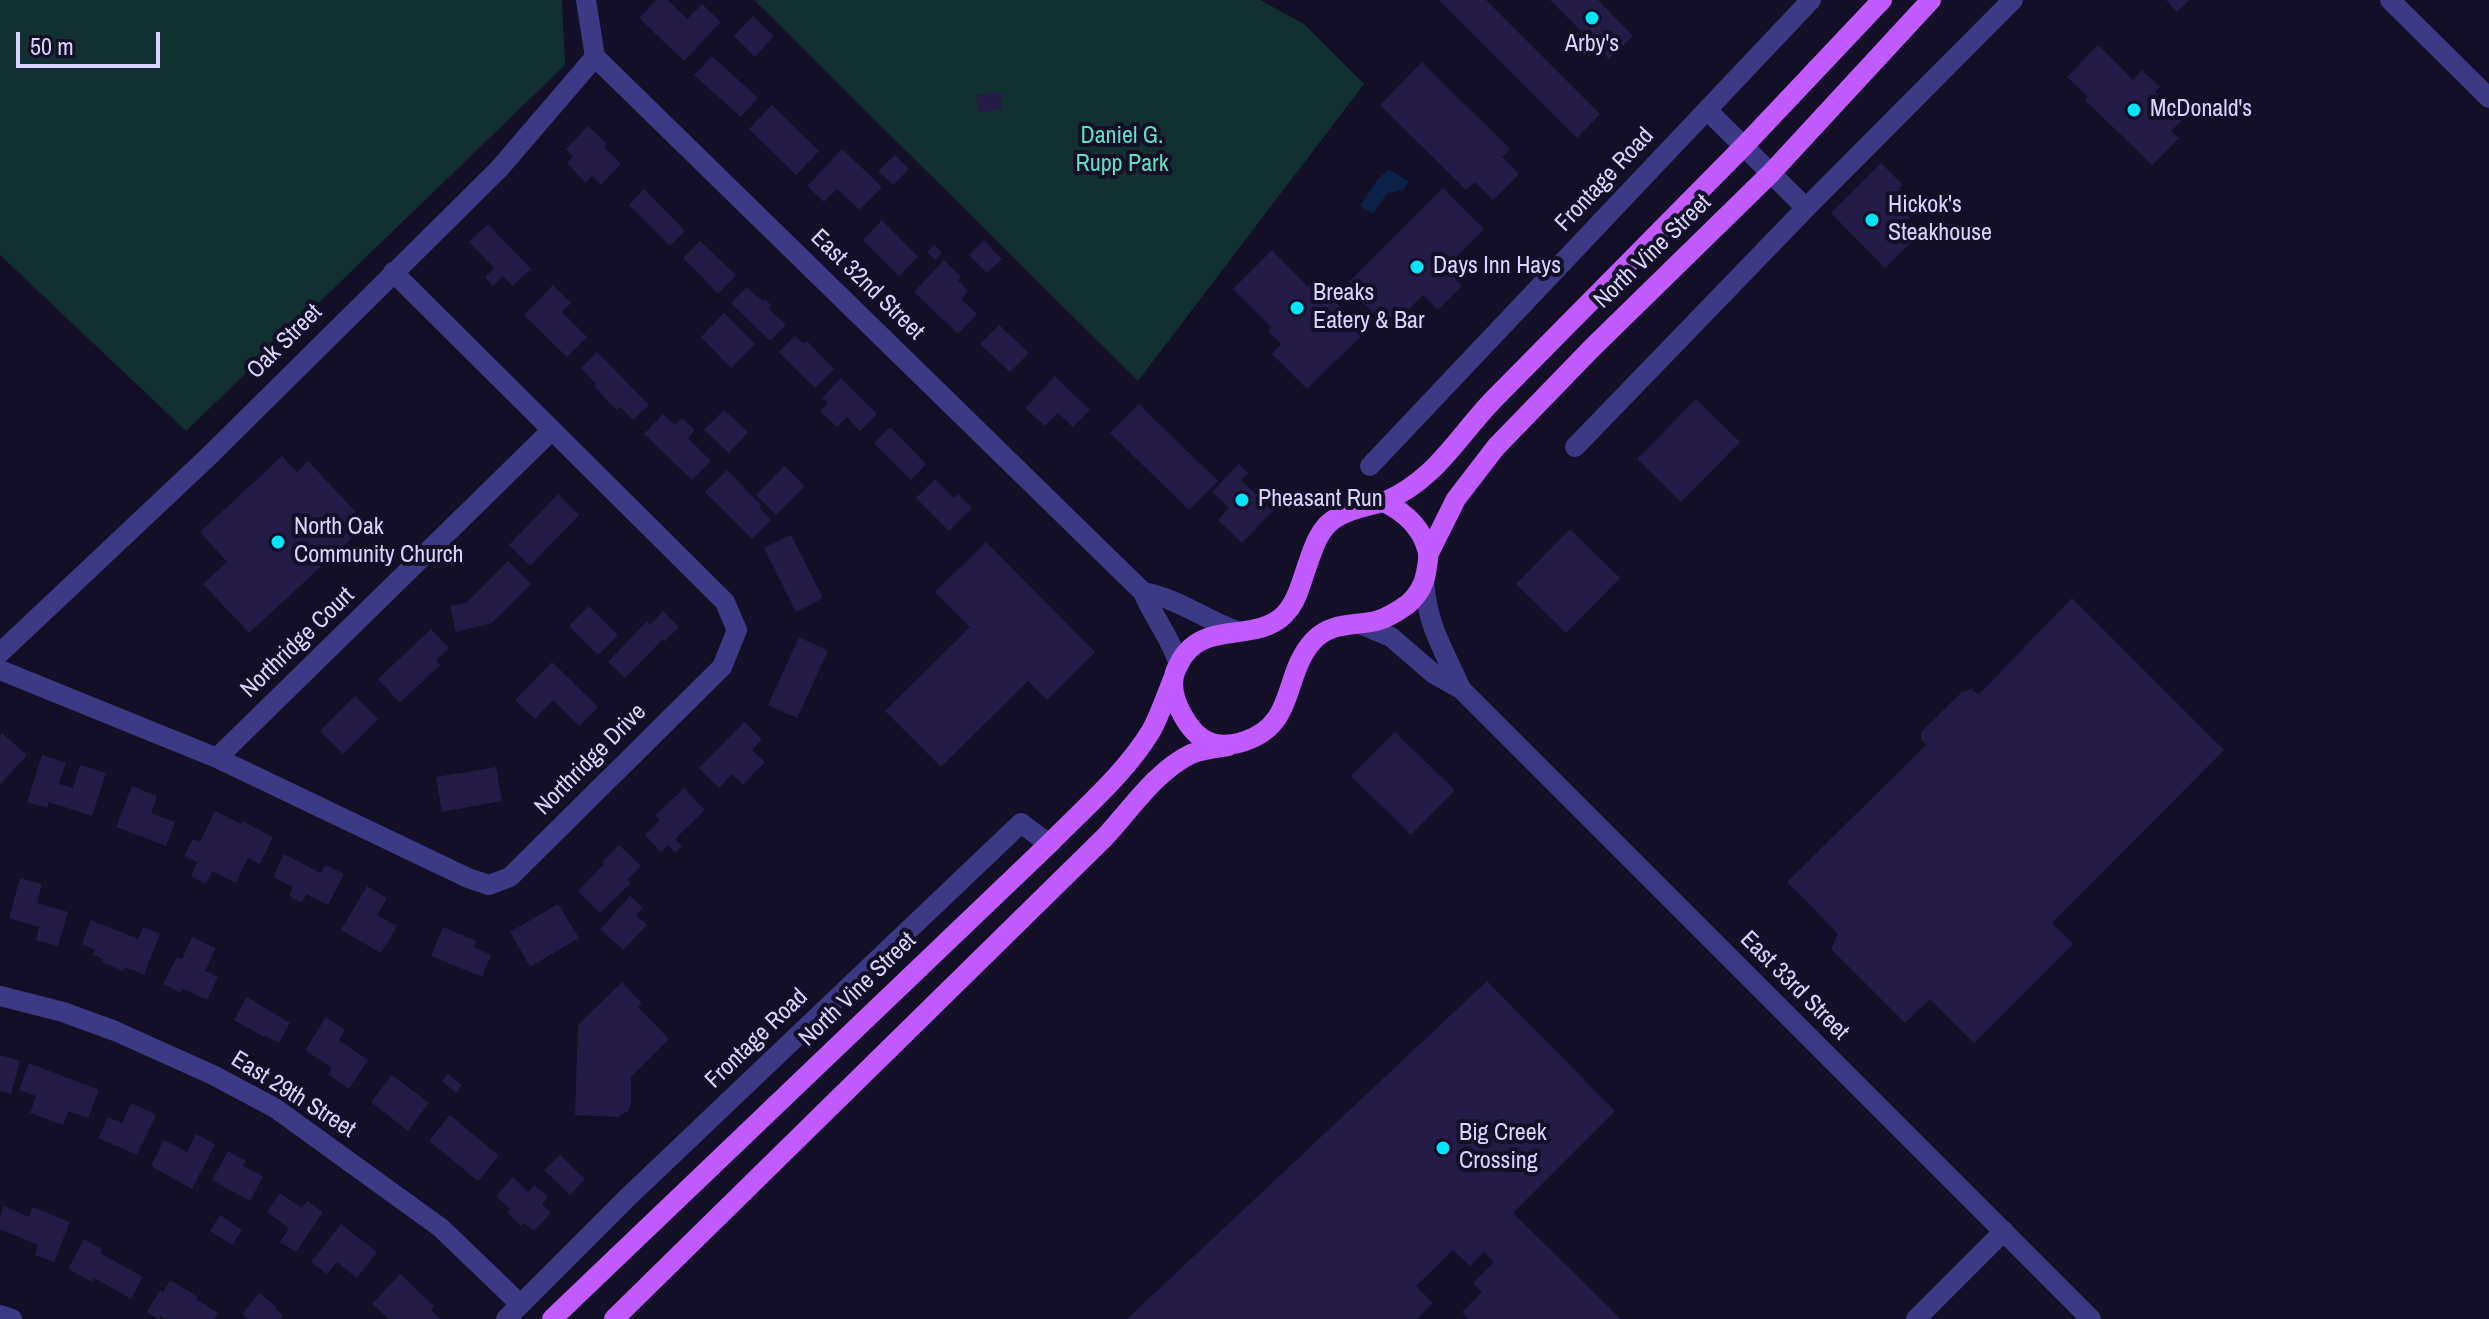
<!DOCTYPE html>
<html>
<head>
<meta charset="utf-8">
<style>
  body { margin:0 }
  #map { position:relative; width:2489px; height:1319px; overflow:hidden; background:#130f26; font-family:"Archivo Narrow",sans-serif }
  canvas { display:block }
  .scale { position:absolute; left:16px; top:32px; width:144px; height:36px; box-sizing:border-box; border:4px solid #d9d4ff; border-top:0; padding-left:10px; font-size:24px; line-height:28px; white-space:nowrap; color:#d9d4ff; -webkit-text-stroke:6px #130f26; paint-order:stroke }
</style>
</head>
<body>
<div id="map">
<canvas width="2489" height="1319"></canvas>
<div class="scale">50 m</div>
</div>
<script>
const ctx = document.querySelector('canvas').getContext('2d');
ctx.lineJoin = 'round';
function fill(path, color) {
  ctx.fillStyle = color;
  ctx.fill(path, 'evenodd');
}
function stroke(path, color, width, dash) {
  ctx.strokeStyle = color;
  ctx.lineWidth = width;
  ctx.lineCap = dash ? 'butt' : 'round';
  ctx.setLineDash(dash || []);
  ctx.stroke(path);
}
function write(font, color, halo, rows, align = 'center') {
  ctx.font = font + ' "Archivo Narrow",sans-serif';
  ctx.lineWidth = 8;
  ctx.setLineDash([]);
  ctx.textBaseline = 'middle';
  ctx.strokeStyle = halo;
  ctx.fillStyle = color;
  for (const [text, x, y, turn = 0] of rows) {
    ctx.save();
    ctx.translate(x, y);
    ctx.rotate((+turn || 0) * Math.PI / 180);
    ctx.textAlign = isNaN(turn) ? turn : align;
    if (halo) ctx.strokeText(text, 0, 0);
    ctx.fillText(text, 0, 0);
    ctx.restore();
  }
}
fill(new Path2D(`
  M0 0H562L565 65 186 431 0 255Z
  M754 0H1260L1304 24 1364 84 1138 381Z`), '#12302f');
fill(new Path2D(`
  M1389 169 1409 182 1403 190 1387 193 1373 214 1360 206 1377 180Z`), '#0c2248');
fill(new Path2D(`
  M656 0H668L687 19 702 4 721 22 684 61 639 18Z
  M1439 0H1486L1600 114 1577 138Z
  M1550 0H1598L1633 36 1609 59Z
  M2166 0H2189L2177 12Z
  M753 16 774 36 755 57 734 36Z
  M2098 45 2133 80 2142 70 2160 87 2155 92 2182 120 2171 131 2179 138 2152 165 2085 100 2088 97 2067 77Z
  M712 56 758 98 741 117 694 75Z
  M1422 62 1510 149 1502 157 1519 174 1493 200 1475 182 1466 190 1380 105Z
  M1000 92 1002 109 979 112 976 95Z
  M772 105 819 151 796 175 749 129Z
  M588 126 607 144 604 147 621 164 601 185 592 176 586 183 567 163 573 157 566 149Z
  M842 149 882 187 859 210 837 189 824 202 807 186Z
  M895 155 909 169 893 185 878 171Z
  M1881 163 1903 185 1899 189 1918 209 1900 227 1913 240 1885 268 1831 213Z
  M1443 188 1484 229 1445 268 1462 286 1438 310 1423 295 1389 329 1346 285Z
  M644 189 685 231 670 246 629 205Z
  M882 220 918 257 899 276 863 240Z
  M488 224 531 269 513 286 503 276 493 286 485 277 494 268 469 242Z
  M984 240 1002 259 987 273 969 255Z
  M700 241 736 275 718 294 683 258Z
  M934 245 942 253 935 260 927 252Z
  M1272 250 1308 287 1314 281 1365 332 1307 389 1272 354 1281 344 1268 331 1271 327 1233 289Z
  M944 260 961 277 958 280 968 291 961 299 977 314 958 334 914 292Z
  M553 285 571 303 562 312 587 337 567 357 524 315Z
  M747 287 756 296 763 300 765 299 771 305 768 308 786 325 770 341 731 303Z
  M724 313 755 344 731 368 701 337Z
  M999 325 1029 353 1010 372 980 344Z
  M795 336 804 344 807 341 834 369 815 388 779 352Z
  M597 352 649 405 633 420 620 407 616 410 594 386 596 384 581 368Z
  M1055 376 1090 410 1073 427 1058 413 1045 426 1025 408Z
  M841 378 877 414 860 431 847 417 837 427 820 411 828 403 822 398Z
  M1696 399 1740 442 1681 502 1637 459Z
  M1139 404 1218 481 1189 510 1110 433Z
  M724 410 748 432 729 453 704 430Z
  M663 414 675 425 682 418 695 430 688 438 711 461 692 480 644 434Z
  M890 427 926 464 911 480 874 443Z
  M282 456 297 472 308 461 367 524 249 633 203 584 227 562 200 532Z
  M1239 464 1248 473 1241 480 1273 511 1242 543 1218 520 1229 508 1212 492Z
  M784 466 805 486 776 515 756 495Z
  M727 470 761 505 759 507 771 520 752 539 705 492Z
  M935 479 954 498 958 494 972 508 949 531 916 498Z
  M558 494 579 515 530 566 509 545Z
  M1570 529 1620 578 1566 633 1516 584Z
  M791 535 823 598 796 612 764 548Z
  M986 542 1095 652 1047 700 1028 681 941 767 885 711 970 627 935 592Z
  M508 561 531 584 492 623 456 632 450 606 467 602Z
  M2072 598 2224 750 2052 923 2073 944 1974 1043 1930 999 1905 1023 1831 949 1838 934 1787 882 1926 745 1921 740V732L1962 692 1972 689 1978 695Z
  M589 606 618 635 598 655 569 626Z
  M663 611 679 627 664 642 663 639 625 678 608 662 647 621 650 625Z
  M431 629 449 648 436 660 440 665 400 703 378 679Z
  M799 637 828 651 797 718 768 705Z
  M552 662 598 707 579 726 553 700 535 719 515 700Z
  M355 696 378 719 343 754 320 731Z
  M744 722 762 739 752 750 765 762 743 785 732 774 719 788 699 768Z
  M1395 732 1455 790 1411 835 1351 776Z
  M2 733 27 755 0 785V736Z
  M42 755 66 763 59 784 73 788 80 765 106 773 92 816 49 802 47 808 27 802Z
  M496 767 502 801 442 812 436 777Z
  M132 786 157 796 151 813 175 822 166 846 116 827Z
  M684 788 705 810 675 839 682 846 675 853 668 845 661 852 645 835 660 820 655 816Z
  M215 811 241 824 242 821 273 837 260 864 248 858 236 883 212 871 206 884 191 876 197 862 184 856 193 839 200 842Z
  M619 845 641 866 627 880 631 883 600 913 578 891 604 864 602 862Z
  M284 854 321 873 325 865 344 874 328 905 306 894 302 903 289 896 293 887 273 877Z
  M20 878 42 884 37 903 68 912 58 946 36 940 39 927 9 918Z
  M367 886 387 898 377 915 397 926 381 953 341 930Z
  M630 896 643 908 636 915 647 925 623 950 600 929Z
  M558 904 579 938 530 967 510 932Z
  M91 920 138 939 143 927 160 934 144 975 125 967 123 971 102 962 103 959 93 955 95 950 82 944Z
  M443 927 476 941 474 947 491 955 482 977 431 956Z
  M192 937 216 948 205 971 218 977 207 1000 183 989 181 993 163 984 177 957 182 959Z
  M1487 981 1615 1111 1513 1213 1621 1319H1466L1468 1318 1462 1312 1482 1292 1473 1283 1494 1262 1484 1252 1470 1266 1453 1250 1416 1286 1433 1303 1417 1319H1127Z
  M622 982 642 1003 638 1007 669 1039 631 1077V1104L628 1111 618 1117 575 1115 578 1025Z
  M247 997 290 1023 279 1043 265 1035 264 1037 234 1020Z
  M326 1017 345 1030 339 1040 368 1060 349 1089 328 1074 332 1068 305 1050Z
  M0 1055 20 1061 11 1094 0 1091Z
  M29 1063 99 1090 88 1118 68 1111 63 1125 30 1113 36 1096 19 1090Z
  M448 1074 462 1085 456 1093 442 1081Z
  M392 1075 429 1103 408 1131 371 1102Z
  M131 1103 156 1115 137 1155 98 1138 108 1117 122 1123Z
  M450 1115 499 1156 478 1181 429 1141Z
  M196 1134 215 1144 192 1189 151 1166 164 1140 187 1152Z
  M228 1151 246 1161 243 1166 263 1176 250 1201 212 1180Z
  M560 1155 585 1179 570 1195 544 1170Z
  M513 1177 528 1192 534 1185 548 1197 542 1204 551 1213 534 1231 524 1223 521 1226 507 1212 510 1209 496 1196Z
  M280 1193 302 1208 307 1201 323 1212 296 1252 280 1242 289 1228 267 1212Z
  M4 1206 29 1217 33 1207 70 1222 54 1262 35 1255 38 1245 0 1229V1216Z
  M220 1215 242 1230 232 1245 210 1231Z
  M341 1224 377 1252 357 1278 337 1262 327 1274 311 1262Z
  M84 1239 102 1249 100 1253 143 1277 131 1299 94 1278 92 1282 68 1269Z
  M400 1274 434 1306 431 1310 440 1319H389L372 1304Z
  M170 1280 198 1297 196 1299 218 1313 214 1319H166L161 1316 158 1319 147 1312 160 1290 163 1292Z
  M259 1293 277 1307 276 1309 283 1315 280 1319H248L242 1314Z`), '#241b47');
stroke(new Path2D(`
  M2390 0 2489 98
  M1707 110 1806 208
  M1575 447 1806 208 2013 0
  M1370 466 1811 0
  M1424 581C1428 629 1443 647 1461 689
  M1360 624 1391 637 1434 674 1461 689 2091 1319
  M0 653 207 458 499 169 595 57
  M0 670 217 758 468 878 489 885 510 877 722 667 737 630 725 602 393 272
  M217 758 552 430
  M0 996 63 1012 115 1031 213 1075 275 1108 441 1228 520 1304
  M0 1315 12 1319
  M506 1319 627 1198 1021 823 1049 844
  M1916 1319 2004 1231`), '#3d3a85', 20);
stroke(new Path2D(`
  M586 0 595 57 1143 592C1153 617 1171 638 1179 665
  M1143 592C1177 598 1204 619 1237 631`), '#3d3a85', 20);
stroke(new Path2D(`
  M1384 502C1404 512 1421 526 1427 549 1430 557 1427 565 1426 573 1424 585 1417 596 1408 604 1398 611 1388 618 1376 621 1354 626 1331 622 1314 640 1282 674 1297 724 1245 741 1233 745 1221 747 1209 742 1189 734 1169 698 1174 676 1176 668 1180 661 1185 654 1210 622 1256 642 1284 615 1293 606 1297 596 1301 584 1321 525 1320 516 1384 502Z
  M1384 502C1436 479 1455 440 1493 400L1744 146 1882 0
  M1429 553 1456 499 1496 447 1592 348 1771 173 1931 0
  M552 1319 1049 844C1083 809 1125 774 1151 731 1160 715 1166 696 1173 679
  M614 1319 1105 837C1131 809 1156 771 1191 754 1203 749 1215 748 1228 746`), '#c25bff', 20);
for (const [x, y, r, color] of [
  [1592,18,8,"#00e5ff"],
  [2134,110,8,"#00e5ff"],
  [1872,220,8,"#00e5ff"],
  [1417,267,8,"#00e5ff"],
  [1297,308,8,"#00e5ff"],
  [1242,500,8,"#00e5ff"],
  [278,542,8,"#00e5ff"],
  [1443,1148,8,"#00e5ff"]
]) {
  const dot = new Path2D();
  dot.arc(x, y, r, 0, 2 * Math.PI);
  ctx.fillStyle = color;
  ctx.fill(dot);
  stroke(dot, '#130f26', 3);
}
write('24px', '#d9d4ff', '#130f26', [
  ["Arby's",1592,45,"center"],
  ["McDonald's",2150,110],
  ["Hickok's",1888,206],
  ["Steakhouse",1888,234],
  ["Days Inn Hays",1433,267],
  ["Breaks",1313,294],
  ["Eatery & Bar",1313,322],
  ["Pheasant Run",1258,500],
  ["North Oak",294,528],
  ["Community Church",294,556],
  ["Big Creek",1459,1134],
  ["Crossing",1459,1162]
], 'left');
write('24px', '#5fe0c0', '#130f26', [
  ["Daniel G.",1122,137],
  ["Rupp Park",1122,165]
]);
write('24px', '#d9d4ff', '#130f26', [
  ["Frontage Road",1605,180,-47],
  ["North Vine Street",1653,252,-44],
  ["East 32nd Street",867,285,44],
  ["Oak Street",285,342,-45],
  ["Northridge Court",298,643,-44],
  ["Northridge Drive",591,760,-45],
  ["East 33rd Street",1794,986,45],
  ["North Vine Street",858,990,-44],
  ["Frontage Road",757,1039,-44],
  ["East 29th Street",293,1095,32]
]);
</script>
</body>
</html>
